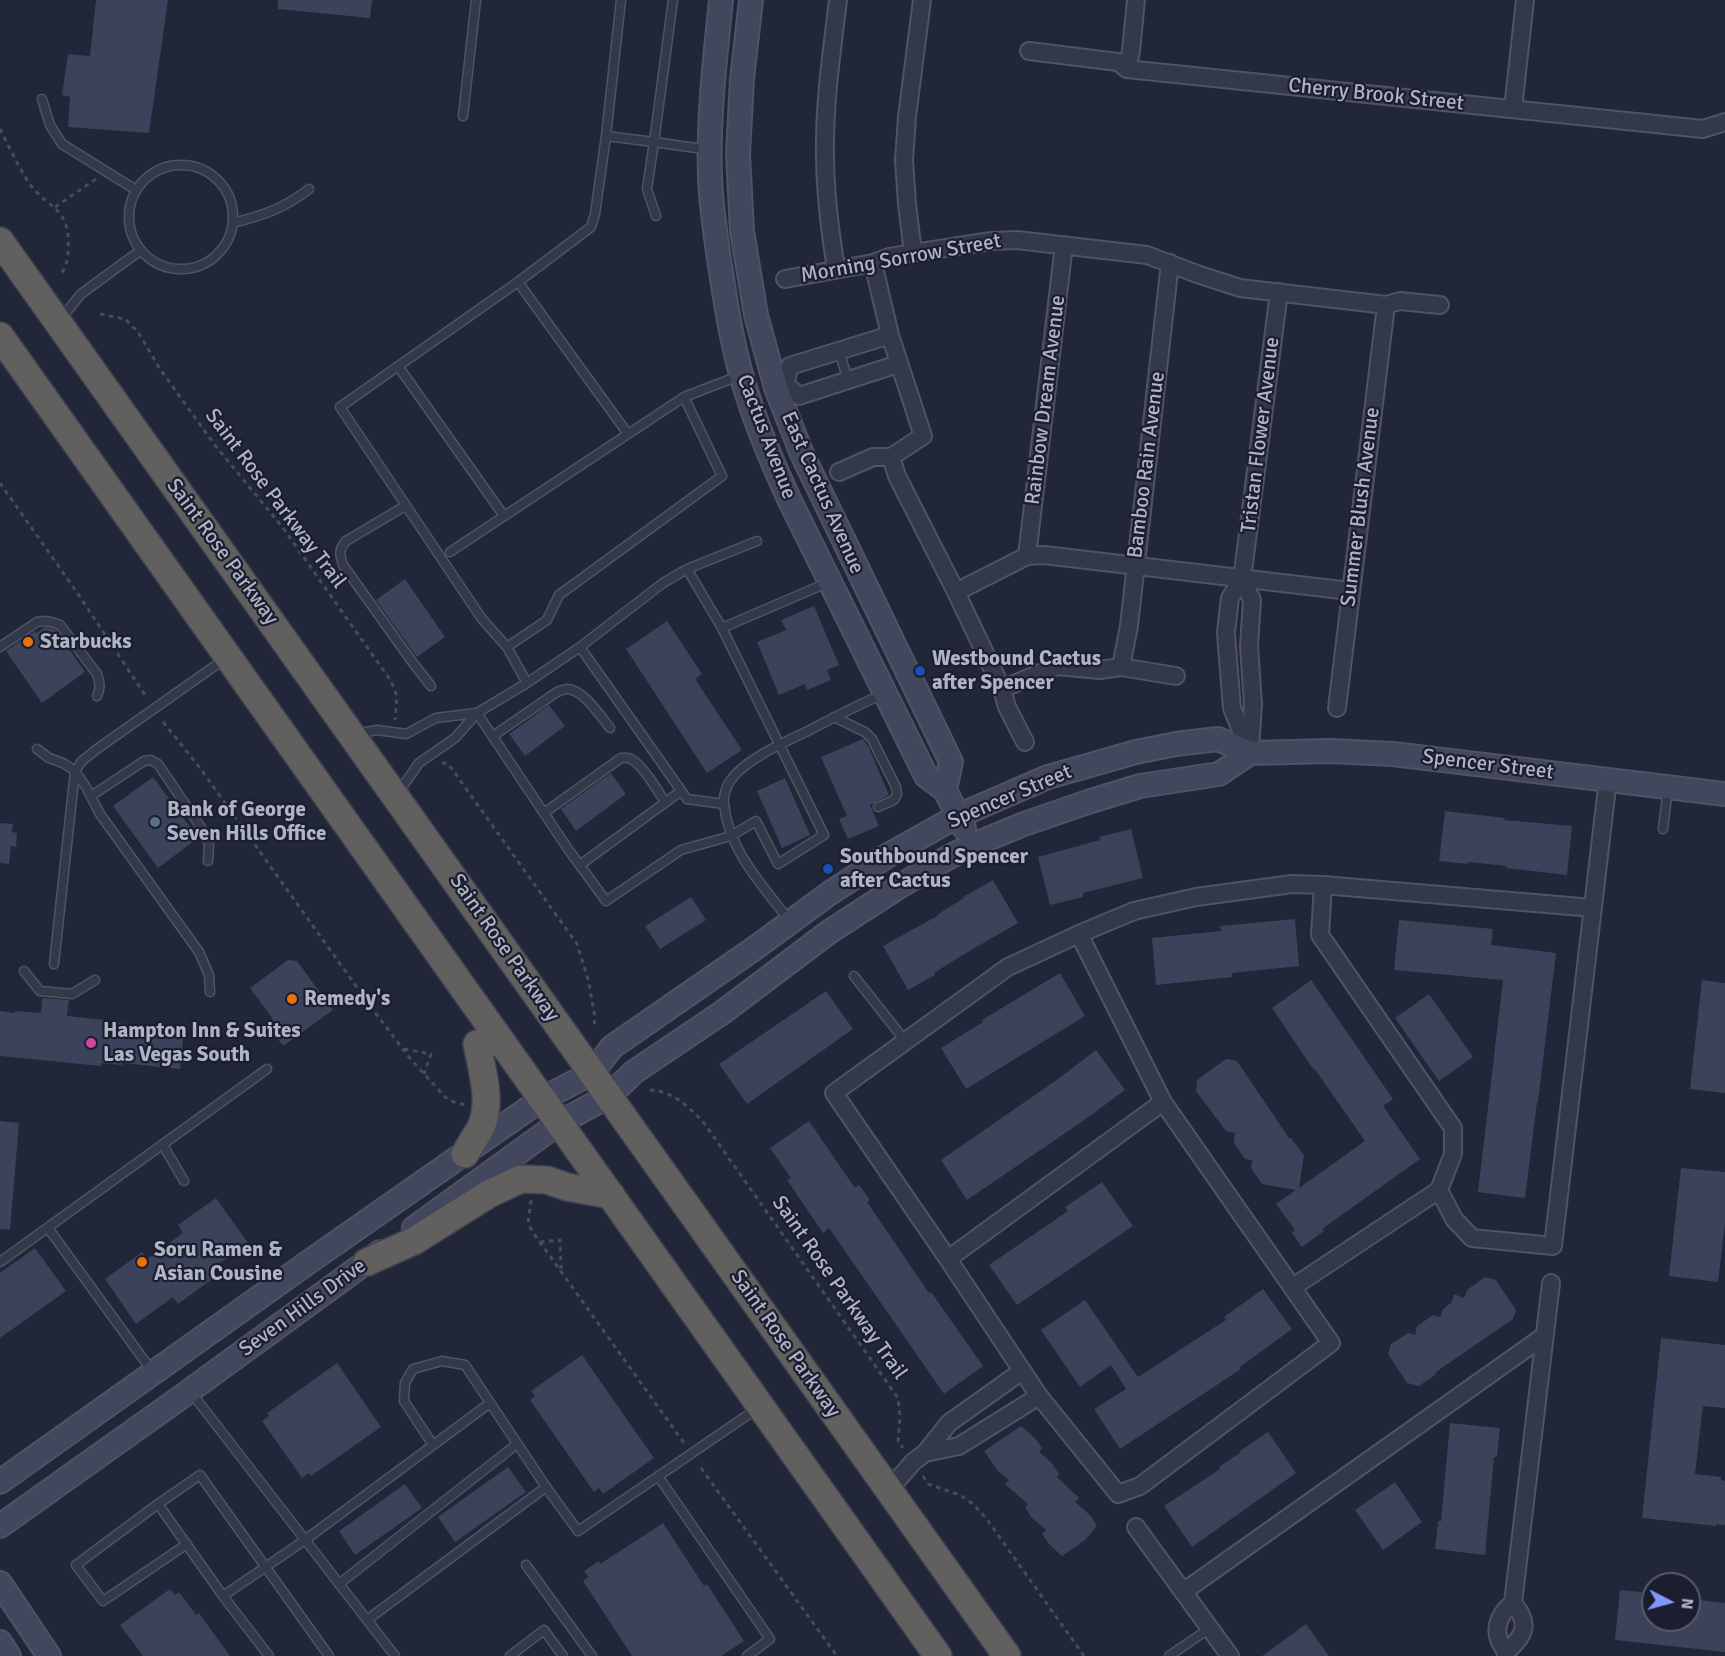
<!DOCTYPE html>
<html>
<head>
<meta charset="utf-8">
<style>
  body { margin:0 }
  #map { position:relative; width:1725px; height:1656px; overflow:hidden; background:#212639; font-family:Signika,sans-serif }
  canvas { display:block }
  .north { position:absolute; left:1641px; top:1572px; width:60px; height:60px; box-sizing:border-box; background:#1a1e2e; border:2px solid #565a6b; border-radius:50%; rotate:96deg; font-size:16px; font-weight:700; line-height:24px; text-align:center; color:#afb3c6 }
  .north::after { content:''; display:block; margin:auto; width:21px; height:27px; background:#8096fa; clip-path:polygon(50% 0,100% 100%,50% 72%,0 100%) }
</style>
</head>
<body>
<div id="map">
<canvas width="1725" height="1656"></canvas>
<div class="north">N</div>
</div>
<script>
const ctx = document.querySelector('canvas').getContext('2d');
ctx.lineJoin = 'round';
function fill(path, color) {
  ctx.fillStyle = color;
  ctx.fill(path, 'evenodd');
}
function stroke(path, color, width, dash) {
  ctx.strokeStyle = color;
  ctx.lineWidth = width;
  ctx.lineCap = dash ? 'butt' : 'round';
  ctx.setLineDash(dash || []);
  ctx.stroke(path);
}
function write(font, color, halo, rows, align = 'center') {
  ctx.font = font + ' Signika,sans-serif';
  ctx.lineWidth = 4.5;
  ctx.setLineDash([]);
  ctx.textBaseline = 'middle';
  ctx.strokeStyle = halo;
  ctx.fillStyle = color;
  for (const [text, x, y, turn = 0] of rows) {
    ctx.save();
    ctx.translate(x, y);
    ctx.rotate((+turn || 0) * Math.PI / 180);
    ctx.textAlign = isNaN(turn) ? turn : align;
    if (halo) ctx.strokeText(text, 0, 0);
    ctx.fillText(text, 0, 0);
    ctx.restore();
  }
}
fill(new Path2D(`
  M96 0H168L149 133 68 127 70 97 62 95 68 54 90 56Z
  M278 0H372L370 18 278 9Z
  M405 579 445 637 417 657 376 600Z
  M814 606 839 665 827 670 831 680 807 690 805 684 779 695 757 642 786 630 781 620Z
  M667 621 702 674 695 679 742 750 707 773 626 649Z
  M45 627 56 630 85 672 42 703 6 651 35 631 36 633Z
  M549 705 565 726 525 756 509 734Z
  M863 739 869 748 889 795 870 805 879 826 848 839 839 819 847 816 821 757Z
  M611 773 626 794 576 831 561 809Z
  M153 777 198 838 158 868 113 806Z
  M785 778 810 835 782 848 757 791Z
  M1445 811 1505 818 1504 820 1572 826 1567 875 1506 868 1507 866 1469 862 1468 864 1439 861Z
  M0 823 13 824 12 832 17 833 16 847 11 846 9 864 0 863Z
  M1131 829 1143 878 1083 893V897L1050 905 1038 857 1100 840 1099 837Z
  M993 880 1018 923 961 956 934 973 935 975 908 990 883 946 939 915 938 914 964 898 963 897Z
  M691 897 706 920 660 949 645 926Z
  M1295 919 1299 966 1232 973V977L1156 985 1152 938 1221 931 1220 926Z
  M1399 920 1493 929 1491 945 1556 953 1538 1102H1537L1525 1198 1478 1192 1503 980 1394 970Z
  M288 960 297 961 333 1010 283 1046 267 1024 273 1019 250 988Z
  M1060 973 1085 1016 966 1089 941 1048 983 1022 982 1020Z
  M1311 980 1393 1099 1383 1106 1420 1159 1322 1229 1324 1231 1302 1247 1292 1233 1295 1230 1276 1204 1296 1190 1262 1184 1251 1168 1252 1160 1245 1159 1234 1143 1235 1133 1226 1131 1196 1091 1197 1080 1226 1059 1237 1061 1289 1138H1291L1304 1155 1299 1188 1365 1141 1314 1068 1313 1069 1272 1008Z
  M1702 980 1725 983V1093L1690 1089Z
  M826 991 853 1029 747 1104 719 1064Z
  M1429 994 1473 1057 1439 1081 1395 1018Z
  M42 998 69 1000 67 1016 105 1020V1022L127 1024 126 1026 184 1032 180 1069 123 1063 122 1065 101 1063V1066L0 1056V1011L15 1013V1011L41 1013Z
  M1096 1050 1125 1090 1083 1121 967 1200 941 1160 1058 1079Z
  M0 1121 19 1123 10 1230 0 1229Z
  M809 1121 855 1188 859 1185 870 1200 867 1202 929 1293 931 1292 983 1366 944 1394 829 1228 823 1233 787 1180 791 1178 770 1148Z
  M1681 1168 1725 1172V1223L1718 1282 1669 1276Z
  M1102 1182 1133 1226 1017 1305 989 1265 1068 1211 1065 1207Z
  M216 1198 248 1243 210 1270 215 1277 178 1304 173 1297 136 1324 105 1279 142 1252 147 1259 183 1233 178 1225Z
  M35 1248 66 1291 0 1338V1273Z
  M1485 1277 1496 1280 1516 1310 1513 1319 1436 1372 1435 1375 1419 1386 1407 1383 1388 1354 1391 1344 1408 1333 1415 1335 1417 1326 1433 1315 1440 1317 1443 1309 1452 1302 1454 1294 1464 1298 1467 1290Z
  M1263 1289 1292 1329 1240 1367 1241 1369 1120 1449 1094 1409 1126 1389 1111 1365 1080 1387 1041 1330 1085 1300 1138 1377 1226 1320 1224 1317Z
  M1661 1338 1725 1345V1408L1703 1406 1695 1474 1721 1477V1480L1725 1481V1525L1716 1524V1526L1642 1518Z
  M582 1355 654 1458 603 1494 599 1488 594 1492 530 1400 535 1396 531 1391Z
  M337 1363 381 1427 311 1476 309 1473 302 1478 262 1421 269 1416 267 1413Z
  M1450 1423 1500 1428 1497 1457H1494L1485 1555 1435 1549 1438 1521H1441Z
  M1021 1426 1035 1438 1042 1448 1039 1452 1051 1462 1059 1474 1057 1477 1079 1498 1075 1502 1091 1516 1097 1526 1085 1540 1062 1556 1049 1544 1042 1534 1046 1530 1032 1518 1025 1507 1028 1504 1005 1484 1009 1480 997 1470 984 1451Z
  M1268 1432 1296 1473 1192 1547 1164 1506 1220 1469 1219 1467 1241 1452 1240 1451Z
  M508 1467 526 1492 455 1542 438 1517Z
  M1395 1482 1422 1522 1383 1550 1355 1510Z
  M405 1484 422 1508 355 1555 339 1531Z
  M663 1523 704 1586 707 1584 744 1641 721 1656H632L583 1581 588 1577 584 1571 599 1561 600 1564Z
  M170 1589 175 1595 179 1592 196 1615 199 1613 230 1656H143L120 1625Z
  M1620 1590 1642 1592 1641 1596 1653 1597V1620H1689V1599L1725 1603V1652L1615 1640Z
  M1306 1624 1329 1656H1262Z`), '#3c425a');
const service = new Path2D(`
  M621 0 606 136 654 142 673 0
  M42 99 50 125 62 144 136 190
  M463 116 476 0
  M129 217a52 52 0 1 1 104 0a52 52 0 1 1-104 0Z
  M656 216 647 189 654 142 710 150
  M233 223C264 215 283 209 309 189
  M518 282 628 434
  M60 320 81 294 141 250
  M839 351 848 380
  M398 366 504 516
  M405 506 346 541C338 550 340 555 343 565L413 663 431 686
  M450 552 684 397 741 375
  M722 628 829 582
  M0 647 37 622 45 621 51 622 60 625 97 674C100 682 101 688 97 696
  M507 647 482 619 340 407 518 282 591 227 595 214 606 136
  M580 647 687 799 724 804
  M527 683 507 647 547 620 559 595 722 476 684 397
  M477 713 568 849 606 901 681 850 731 836 756 821 778 864 824 835 722 628 687 569 757 541
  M834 717 865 732 872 739 896 787 897 794 894 800 878 807
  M356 734 377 730 406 734 436 718 477 713
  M493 736 557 692C561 691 564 689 567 689 583 689 601 717 610 728
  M37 749 49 758 63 763 75 771 86 787 100 814 199 952 209 975 210 992
  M398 793 419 763 455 738 477 713 527 683 580 647 663 583 687 569
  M91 796 144 761 151 760 158 764 206 835 209 845 208 861
  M544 813 621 758C626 758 627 757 631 759 642 764 658 791 665 802
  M1663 829 1668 788
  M580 865 681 791
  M789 920C762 885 727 848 724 802 723 797 727 785 730 781 745 759 787 741 810 730 835 717 859 704 884 694
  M54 964 75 771 82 761 97 749 226 658
  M24 971 40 991 72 994 95 980
  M854 976 906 1042
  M163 1145 184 1181
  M48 1228 152 1371
  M0 1262 267 1069
  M190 1391 395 1656
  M433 1445 404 1401 405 1383 413 1369 442 1361 465 1365 546 1487 578 1531 758 1408
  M658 1476 770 1639 747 1656
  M158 1504 76 1565 103 1601 187 1544
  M526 1565 592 1656
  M339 1584 517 1444
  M223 1596 158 1504 200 1475 329 1656
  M367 1620 546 1487
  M269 1656 223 1596 305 1540 490 1403
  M510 1656 544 1630 563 1656
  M1169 1656 1210 1628`);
const minor = new Path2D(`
  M1029 51 1118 62 1127 69 1703 129 1725 122
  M1127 69 1131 51 1136 0
  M1513 109 1525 0
  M913 253 907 204 904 160 907 117 922 0
  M836 269C830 231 825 193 825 155 824 103 832 51 838 0
  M785 279 873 263 889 257 913 253 991 241 1017 240 1147 255 1197 274 1240 288 1386 305 1400 301 1440 305
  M785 384 790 366 890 335
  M785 384 799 396 898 364
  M891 457 897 476 956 592 1002 689 1007 707 1025 742
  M839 472 873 457H891L923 436 890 335 873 263
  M1027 556 1064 245
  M1242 579 1252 600 1249 646 1253 704 1250 749
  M956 592 1027 556 1044 555 1350 591
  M1121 667 1129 626 1170 263
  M1002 689 1057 666 1099 670 1121 667 1176 676
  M1337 708 1386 305
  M1250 753 1232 708 1227 647 1226 632 1230 598 1242 579 1279 292
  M1323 885 1320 935 1453 1128V1154L1439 1190 1454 1219 1472 1238 1553 1246 1608 779
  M1079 934 1163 1102
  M1163 1102 1331 1343 1140 1486 1118 1494 1039 1396 948 1259Z
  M948 1259 834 1093 1008 967 1079 934 1134 911 1196 897 1292 884 1323 885 1593 908
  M1293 1287 1439 1190
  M925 1453 959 1446 1039 1396
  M889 1490 913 1462 925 1453 949 1423 1022 1371
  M1136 1527 1230 1656
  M1183 1592 1544 1336
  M1506 1652C1526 1635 1530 1623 1513 1603
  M1506 1656C1506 1649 1503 1648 1500 1642 1493 1627 1501 1612 1513 1603L1551 1283`);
const secondary = new Path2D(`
  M721 0C715 59 708 118 710 177 711 205 715 232 719 259 726 305 733 353 748 397 759 432 774 466 789 499L926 776 945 790 964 828
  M751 0 742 79 738 154 742 231 756 315 776 388 802 454 951 762 945 790
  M414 1228 559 1123 609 1096 634 1072 723 1012 829 932 900 886 949 857 973 845 1024 824 1091 801 1140 786 1219 774 1250 753
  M0 1482 313 1259 542 1099 592 1073 612 1047 755 948 830 893 890 854 958 816 1048 777 1136 752 1176 744 1218 739 1250 753 1330 751 1393 754 1725 794
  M0 1526 177 1400 380 1252
  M0 1583 49 1656
  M0 1642 9 1656`);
const trunk = new Path2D(`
  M0 241 1007 1656
  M0 336 938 1656
  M465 1154C470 1145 475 1137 480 1129 493 1103 482 1071 477 1044L501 1042
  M367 1262 414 1241 489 1194 521 1179 547 1180 567 1187 611 1195`);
stroke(service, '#4f5364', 11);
stroke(minor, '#4f5364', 20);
stroke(secondary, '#4f5364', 26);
stroke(trunk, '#3c4051', 30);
stroke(new Path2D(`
  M0 129C9 147 18 166 29 183 47 209 71 207 68 248 68 257 67 266 61 274
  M55 207 96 179
  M100 314 125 319 138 332 160 369 214 444 283 528 391 681 397 696 395 720
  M0 483 76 591 147 698
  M163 722 200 768 371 1007 408 1056 445 1097 456 1103 467 1105
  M442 763H447L452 769 577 944 588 979 595 1017 594 1027
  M404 1049 431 1054 424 1074
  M650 1090C673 1091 689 1107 704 1123L898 1398 900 1417 898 1441 903 1448
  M531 1200 528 1223 532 1231 684 1443
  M540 1242 560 1240 561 1269
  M701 1468 837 1656
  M923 1476 928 1484 960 1495 973 1504 986 1518 1084 1656`), '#405058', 3, [4.5, 4.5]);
stroke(service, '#34394a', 8);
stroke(minor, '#34394a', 16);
stroke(secondary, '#42475d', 22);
stroke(trunk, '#61605e', 27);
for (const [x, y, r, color] of [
  [28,642,6,"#e8710a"],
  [920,671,6,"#1a4fb4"],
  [155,822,6,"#5c6f8a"],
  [828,869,6,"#1a4fb4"],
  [292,999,6,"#e8710a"],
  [91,1043,6,"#d1479c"],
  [142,1262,6,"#e8710a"]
]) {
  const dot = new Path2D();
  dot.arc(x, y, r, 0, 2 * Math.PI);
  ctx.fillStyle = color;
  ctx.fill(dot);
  stroke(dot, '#1a1e2e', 2);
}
write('21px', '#afb3c6', '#1a1e2e', [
  ["Cherry Brook Street",1376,95,6],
  ["Morning Sorrow Street",901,259,-10],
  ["Rainbow Dream Avenue",1046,400,-83],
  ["Tristan Flower Avenue",1261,435,-83],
  ["Cactus Avenue",766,437,69],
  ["Bamboo Rain Avenue",1147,465,-83],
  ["East Cactus Avenue",822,493,66],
  ["Saint Rose Parkway Trail",275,499,53],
  ["Summer Blush Avenue",1361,507,-83],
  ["Saint Rose Parkway",222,552,54],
  ["Spencer Street",1488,765,7],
  ["Spencer Street",1010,797,-23],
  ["Saint Rose Parkway",504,948,55],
  ["Saint Rose Parkway Trail",839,1288,55],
  ["Seven Hills Drive",303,1308,-36],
  ["Saint Rose Parkway",785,1344,55]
]);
write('bold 21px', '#afb3c6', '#1a1e2e', [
  ["Starbucks",40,642],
  ["Westbound Cactus",932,659],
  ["after Spencer",932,683],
  ["Bank of George",167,810],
  ["Seven Hills Office",167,834],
  ["Southbound Spencer",840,857],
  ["after Cactus",840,881],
  ["Remedy's",304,999],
  ["Hampton Inn & Suites",103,1031],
  ["Las Vegas South",103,1055],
  ["Soru Ramen &",154,1250],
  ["Asian Cousine",154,1274]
], 'left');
</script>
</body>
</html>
